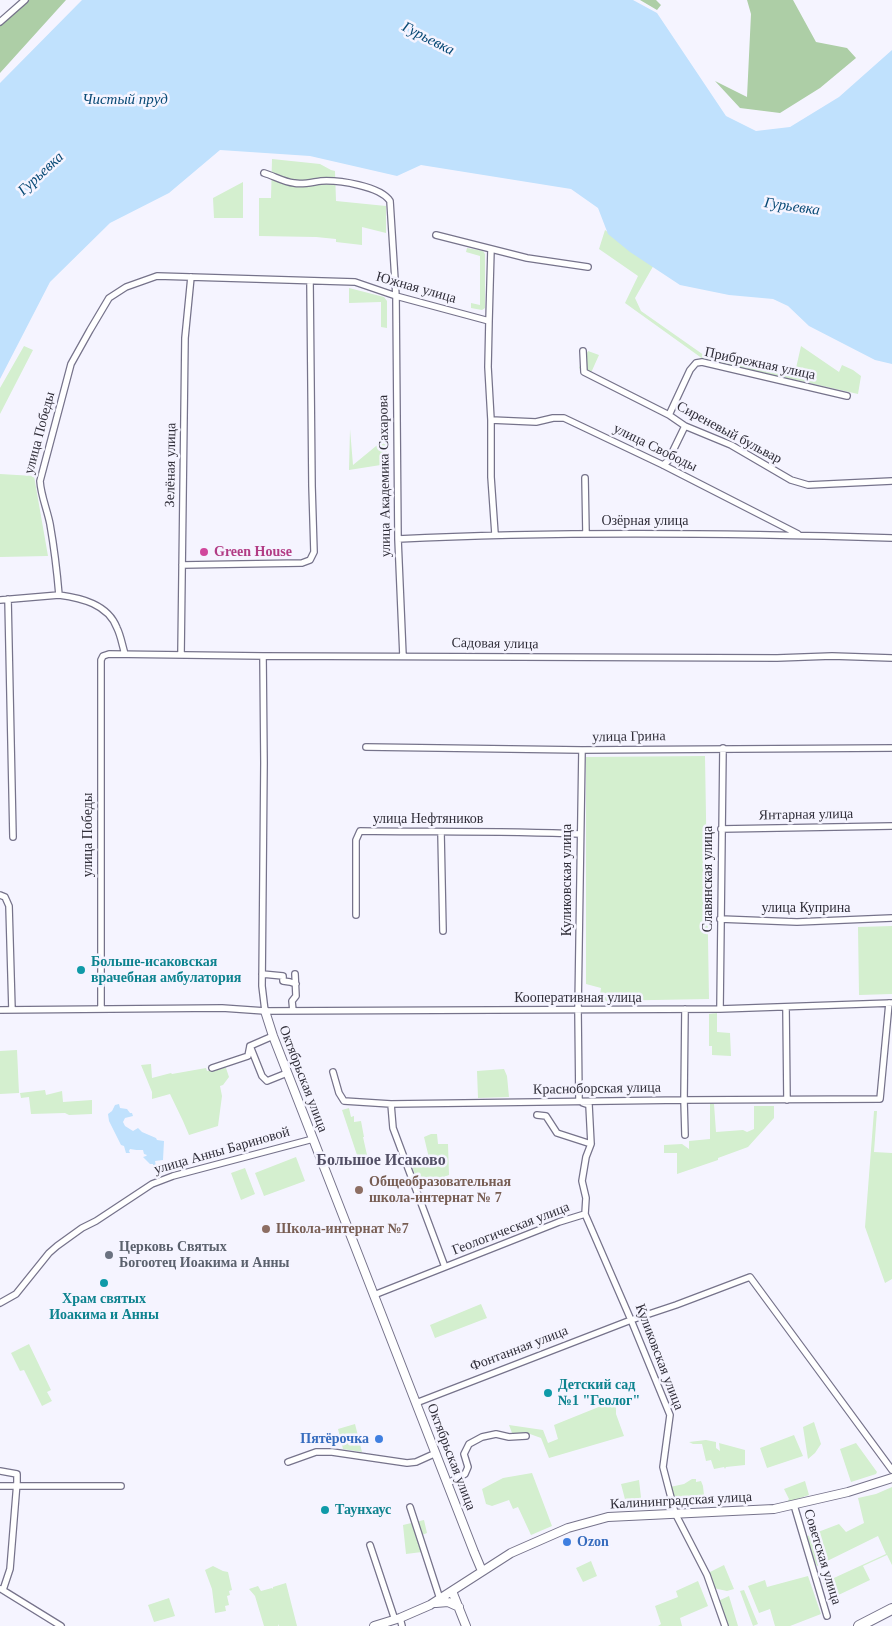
<!DOCTYPE html>
<html>
<head>
<meta charset="utf-8">
<style>
  body { margin:0 }
  canvas { display:block; background:#f5f4ff }
</style>
</head>
<body>
<canvas width="892" height="1626"></canvas>
<script>
const ctx = document.querySelector('canvas').getContext('2d');
ctx.lineJoin = 'round';
function fill(path, color) {
  ctx.fillStyle = color;
  ctx.fill(path, 'evenodd');
}
function stroke(path, color, width, dash) {
  ctx.strokeStyle = color;
  ctx.lineWidth = width;
  ctx.lineCap = dash ? 'butt' : 'round';
  ctx.setLineDash(dash || []);
  ctx.stroke(path);
}
function write(font, color, halo, rows, align = 'center') {
  ctx.font = font + ' Georgia,serif';
  ctx.lineWidth = 5;
  ctx.setLineDash([]);
  ctx.textBaseline = 'middle';
  ctx.strokeStyle = halo;
  ctx.fillStyle = color;
  for (const [text, x, y, turn = 0] of rows) {
    ctx.save();
    ctx.translate(x, y);
    ctx.rotate((+turn || 0) * Math.PI / 180);
    ctx.textAlign = isNaN(turn) ? turn : align;
    if (halo) ctx.strokeText(text, 0, 0);
    ctx.fillText(text, 0, 0);
    ctx.restore();
  }
}
fill(new Path2D(`
  M272 159 320 164 331 170 335 171 336 201 386 206V233L362 227V245L336 242V239L316 237 259 236V198H271Z
  M243 182V218H214L213 198Z
  M605 230 633 250 655 263 635 298 641 311 708 358 794 377 801 346 839 372 842 365 853 370 861 376 858 394 703 359 625 303 638 276 599 249Z
  M467 248 483 251 485 254V308L482 310 471 308V303L480 305V256L466 252Z
  M349 288 384 297 387 301V328L381 327V302L349 303Z
  M24 346 33 350 0 414V388Z
  M588 351 599 355 590 375 579 368Z
  M350 429 353 465 387 437V464L349 470Z
  M0 474 34 476 48 556 0 557Z
  M705 756 709 999 599 1001 601 988 586 984V757Z
  M892 926V994L859 995 858 927Z
  M717 1013V1032L730 1033 731 1056 712 1055V1046H709V1014Z
  M17 1050 19 1093 0 1094V1051Z
  M151 1064 152 1078 171 1073 172 1074 206 1068 207 1071 225 1065 229 1077 223 1085 220 1086 222 1096 218 1126 189 1135 183 1121 170 1094 152 1099V1092L141 1065Z
  M504 1069 507 1076 509 1097 478 1098 477 1071Z
  M45 1090 46 1095 62 1091 63 1102 92 1100V1114L69 1115 65 1113 31 1114 29 1097 21 1098 20 1093Z
  M710 1103 714 1104 716 1132 743 1130 747 1132 754 1129V1106H774V1118L748 1147 718 1158V1160L677 1174V1153H664V1145L682 1144 689 1149V1141L710 1139Z
  M349 1108 351 1117 354 1116V1122L361 1121 364 1137H363L367 1155 358 1158 342 1110Z
  M874 1111H877L874 1152 892 1153V1279L885 1283 865 1227Z
  M431 1134H437L438 1144H448L449 1175 419 1186 411 1164 429 1158 424 1137Z
  M296 1157 305 1181 264 1196 255 1173Z
  M245 1168 255 1194 241 1200 231 1173Z
  M481 1304 487 1318 435 1338 430 1325Z
  M29 1344 51 1390 47 1392 52 1401 42 1406 24 1370 20 1371 11 1353Z
  M616 1400V1414L624 1436 549 1458 541 1438 530 1434 512 1433 509 1425 543 1430 548 1443 558 1439 554 1425Z
  M814 1422 821 1444 815 1453 808 1459 803 1427Z
  M355 1424 362 1452 343 1449 338 1429Z
  M794 1435 803 1456 767 1468 760 1448Z
  M706 1440 716 1442V1448L720 1451 719 1443 745 1450V1465L726 1467 725 1469 724 1467 714 1469 711 1460 706 1461 702 1444H693L689 1442Z
  M856 1443 877 1472 876 1474 851 1482 840 1449Z
  M532 1473 552 1526 531 1535 518 1507 513 1509 509 1500 492 1506 486 1504 482 1489 503 1478Z
  M692 1479H696V1482L701 1481 703 1486 705 1505 677 1507 670 1487 684 1484Z
  M639 1480 642 1506 627 1507 621 1484Z
  M805 1481 809 1495 786 1503 789 1499 784 1489Z
  M892 1487V1565L887 1555 863 1566 870 1580 830 1599 823 1583 886 1554 878 1536 817 1566 805 1537 839 1524 846 1532 864 1523 858 1498 876 1494Z
  M424 1520 427 1533 422 1535V1552L406 1554 403 1525Z
  M591 1561 597 1576 583 1582 576 1568Z
  M724 1565 734 1589 727 1591 713 1588 708 1573Z
  M213 1566 223 1571 228 1572 232 1590 229 1591 230 1595 227 1596 229 1605 225 1606 226 1611 215 1613 212 1589 205 1570Z
  M808 1576 821 1614 790 1626H775L770 1609 759 1613 748 1586 765 1580 767 1587Z
  M698 1581 708 1606 680 1618 682 1626H658L661 1624 655 1606 678 1597 676 1591Z
  M286 1583 297 1626H279L278 1624V1626H264L255 1596 249 1589 258 1586 261 1591 272 1588 273 1589V1587Z
  M744 1590 758 1624 753 1626 740 1591Z
  M729 1596 738 1626H727L718 1601Z
  M169 1598 175 1616 154 1622 148 1605Z`), '#d4efcf');
fill(new Path2D(`
  M28 0H66L0 73V21Z
  M640 0H656L661 5 657 10Z
  M747 0H793L816 42 847 48 856 58 820 88 780 113 740 108 715 81 747 97 751 14Z`), '#adcea6');
fill(new Path2D(`
  M82 0H633L657 13 726 116 756 131 790 127 839 97 892 50V364L875 360 809 326 788 306 773 299 729 295 680 285 630 252 608 234 598 208 571 189 421 165 397 176 310 156 220 150 169 193 110 223 50 282 0 379V83Z
  M119 1104 120 1108 127 1109 130 1113H132L133 1116 125 1118 123 1122 125 1126 133 1131 138 1128 142 1132 156 1138 157 1140 164 1141 163 1160 155 1161 157 1171H154L153 1164H150L143 1157 146 1156 147 1155 144 1154 143 1150C139 1150 134 1150 130 1149L129 1151 130 1153H126L124 1146 121 1145 109 1121 108 1114 112 1111 115 1105Z`), '#c0e1fd');
const street = new Path2D(`
  M0 22 25 0
  M264 173C274 176 284 182 294 183 302 185 313 182 321 181 339 180 380 186 390 201L396 296 398 539 403 656
  M436 235 527 258 588 267
  M489 321 491 249
  M583 351 584 372 669 415 685 426 731 445 791 480 808 485 892 481
  M669 415 690 370 696 363 702 362 847 396
  M491 420 536 422 553 418H564L663 465 798 534
  M663 465 668 461 685 426
  M585 478 586 533
  M398 539C563 531 727 533 892 538
  M182 565 302 563 310 560 314 552 312 486 310 282
  M8 599 13 837
  M0 600 59 595
  M125 654C122 645 121 636 117 628 108 604 81 598 59 595 57 571 54 547 50 524 47 509 41 496 40 481L71 364 90 330 109 298 126 287 157 276 355 282 396 296 489 321 488 367 491 420V477L495 534
  M181 654 185 338 191 277
  M263 656 264 763 262 986 265 1011
  M366 747 582 750 892 748
  M721 829 892 826
  M441 833 443 931
  M0 895 5 897 9 906 12 1010
  M356 915V840L360 831C434 832 507 831 580 834
  M720 919 797 922 892 918
  M262 974 283 976V981L290 982 296 984
  M786 1008 787 1100
  M101 1009V660L103 656 109 654 263 656 777 658 832 656 892 658
  M720 1009 723 748
  M0 1010 222 1008 265 1011 720 1009 892 1003
  M293 1011 292 1001 296 996 295 974
  M273 1036 250 1046 262 1076 267 1081 287 1073
  M212 1068 248 1056 250 1046
  M333 1072 339 1093 344 1101 391 1104 684 1100 880 1099 889 1003
  M579 1101 578 1010 582 750
  M583 1103 589 1105 591 1144 586 1157 582 1181 586 1198 585 1214 631 1320 670 1415 663 1467 675 1513 707 1575 725 1626
  M391 1104 393 1128 445 1267
  M537 1115 546 1116 557 1133 591 1144
  M685 1135 684 1100 685 1009
  M374 1295 559 1222 585 1214
  M0 1303 16 1294 49 1253 57 1246 82 1228 96 1221 152 1184 173 1176 313 1139
  M416 1403 631 1320 676 1305 750 1277 892 1470
  M288 1462 316 1452H332L407 1463 416 1462 436 1453
  M0 1471 17 1474V1482L10 1569 3 1590
  M448 1483 465 1474 468 1467 464 1454 469 1444 482 1437 496 1434 509 1437 526 1436
  M0 1486H121
  M794 1505 827 1616
  M410 1507 440 1599
  M370 1545 395 1620
  M1 1589 61 1626
  M400 1618 402 1626`);
const secondary = new Path2D(`
  M265 1011 273 1036 474 1552 482 1571
  M452 1591 466 1626
  M436 1603 448 1602 459 1607
  M374 1626 400 1618 430 1605 511 1553 568 1528 608 1517 774 1509 848 1492 892 1478`);
const highway = new Path2D(`
  M859 1626 892 1609`);
stroke(street, '#76738b', 8);
stroke(secondary, '#76738b', 10);
stroke(highway, '#76738b', 12);
stroke(street, '#fff', 5.5);
stroke(secondary, '#fff', 8);
stroke(highway, '#fff', 10);
for (const [x, y, r, color] of [
  [204,552,5,"#d1479c"],
  [81,970,5,"#0f9aa8"],
  [359,1190,5,"#8d6e63"],
  [266,1229,5,"#8d6e63"],
  [109,1255,5,"#6b7280"],
  [104,1283,5,"#0f9aa8"],
  [548,1393,5,"#0f9aa8"],
  [379,1439,5,"#3f7fe0"],
  [325,1510,5,"#0f9aa8"],
  [567,1542,5,"#3f7fe0"]
]) {
  const dot = new Path2D();
  dot.arc(x, y, r, 0, 2 * Math.PI);
  ctx.fillStyle = color;
  ctx.fill(dot);
  stroke(dot, '#f5f4ff', 2);
}
write('14px', '#302e39', '#f5f4ff', [
  ["Южная улица",416,288,16],
  ["Прибрежная улица",760,364,12],
  ["улица Победы",40,433,-75],
  ["Сиреневый бульвар",729,433,28],
  ["улица Свободы",655,448,26],
  ["Зелёная улица",171,465,-89],
  ["улица Академика Сахарова",385,476,-91],
  ["Озёрная улица",645,521],
  ["Садовая улица",495,644,1],
  ["улица Грина",629,737,-1],
  ["Янтарная улица",806,815,-1],
  ["улица Нефтяников",428,819],
  ["улица Победы",88,835,-90],
  ["Славянская улица",708,879,-90],
  ["Куликовская улица",567,880,-90],
  ["улица Куприна",806,908],
  ["Кооперативная улица",578,998],
  ["Октябрьская улица",303,1079,69],
  ["Красноборская улица",597,1089,-1],
  ["улица Анны Бариновой",222,1151,-16],
  ["Геологическая улица",511,1229,-21],
  ["Фонтанная улица",519,1349,-21],
  ["Куликовская улица",659,1357,69],
  ["Октябрьская улица",451,1457,69],
  ["Калининградская улица",681,1501,-3],
  ["Советская улица",822,1557,73]
]);
write('bold 14px', '#b23c85', '#f5f4ff', [
  ["Green House",214,552]
], 'left');
write('bold 14px', '#0d838f', '#f5f4ff', [
  ["Больше-исаковская",91,962],
  ["врачебная амбулатория",91,978],
  ["Храм святых",104,1299,"center"],
  ["Иоакима и Анны",104,1315,"center"],
  ["Детский сад",558,1385],
  ["№1 \"Геолог\"",558,1401],
  ["Таунхаус",335,1510]
], 'left');
write('bold 14px', '#785e54', '#f5f4ff', [
  ["Общеобразовательная",369,1182],
  ["школа-интернат № 7",369,1198],
  ["Школа-интернат №7",276,1229]
], 'left');
write('bold 14px', '#5b616d', '#f5f4ff', [
  ["Церковь Святых",119,1247],
  ["Богоотец Иоакима и Анны",119,1263]
], 'left');
write('bold 14px', '#366cbe', '#f5f4ff', [
  ["Пятёрочка",369,1439],
  ["Ozon",577,1542,"left"]
], 'right');
write('italic 15px', '#084975', '#f5f4ff', [
  ["Гурьевка",428,39,27],
  ["Чистый пруд",125,100],
  ["Гурьевка",41,174,-43],
  ["Гурьевка",792,207,8]
]);
write('bold 16px', '#524f65', '#f5f4ff', [
  ["Большое Исаково",381,1161]
]);
</script>
</body>
</html>
